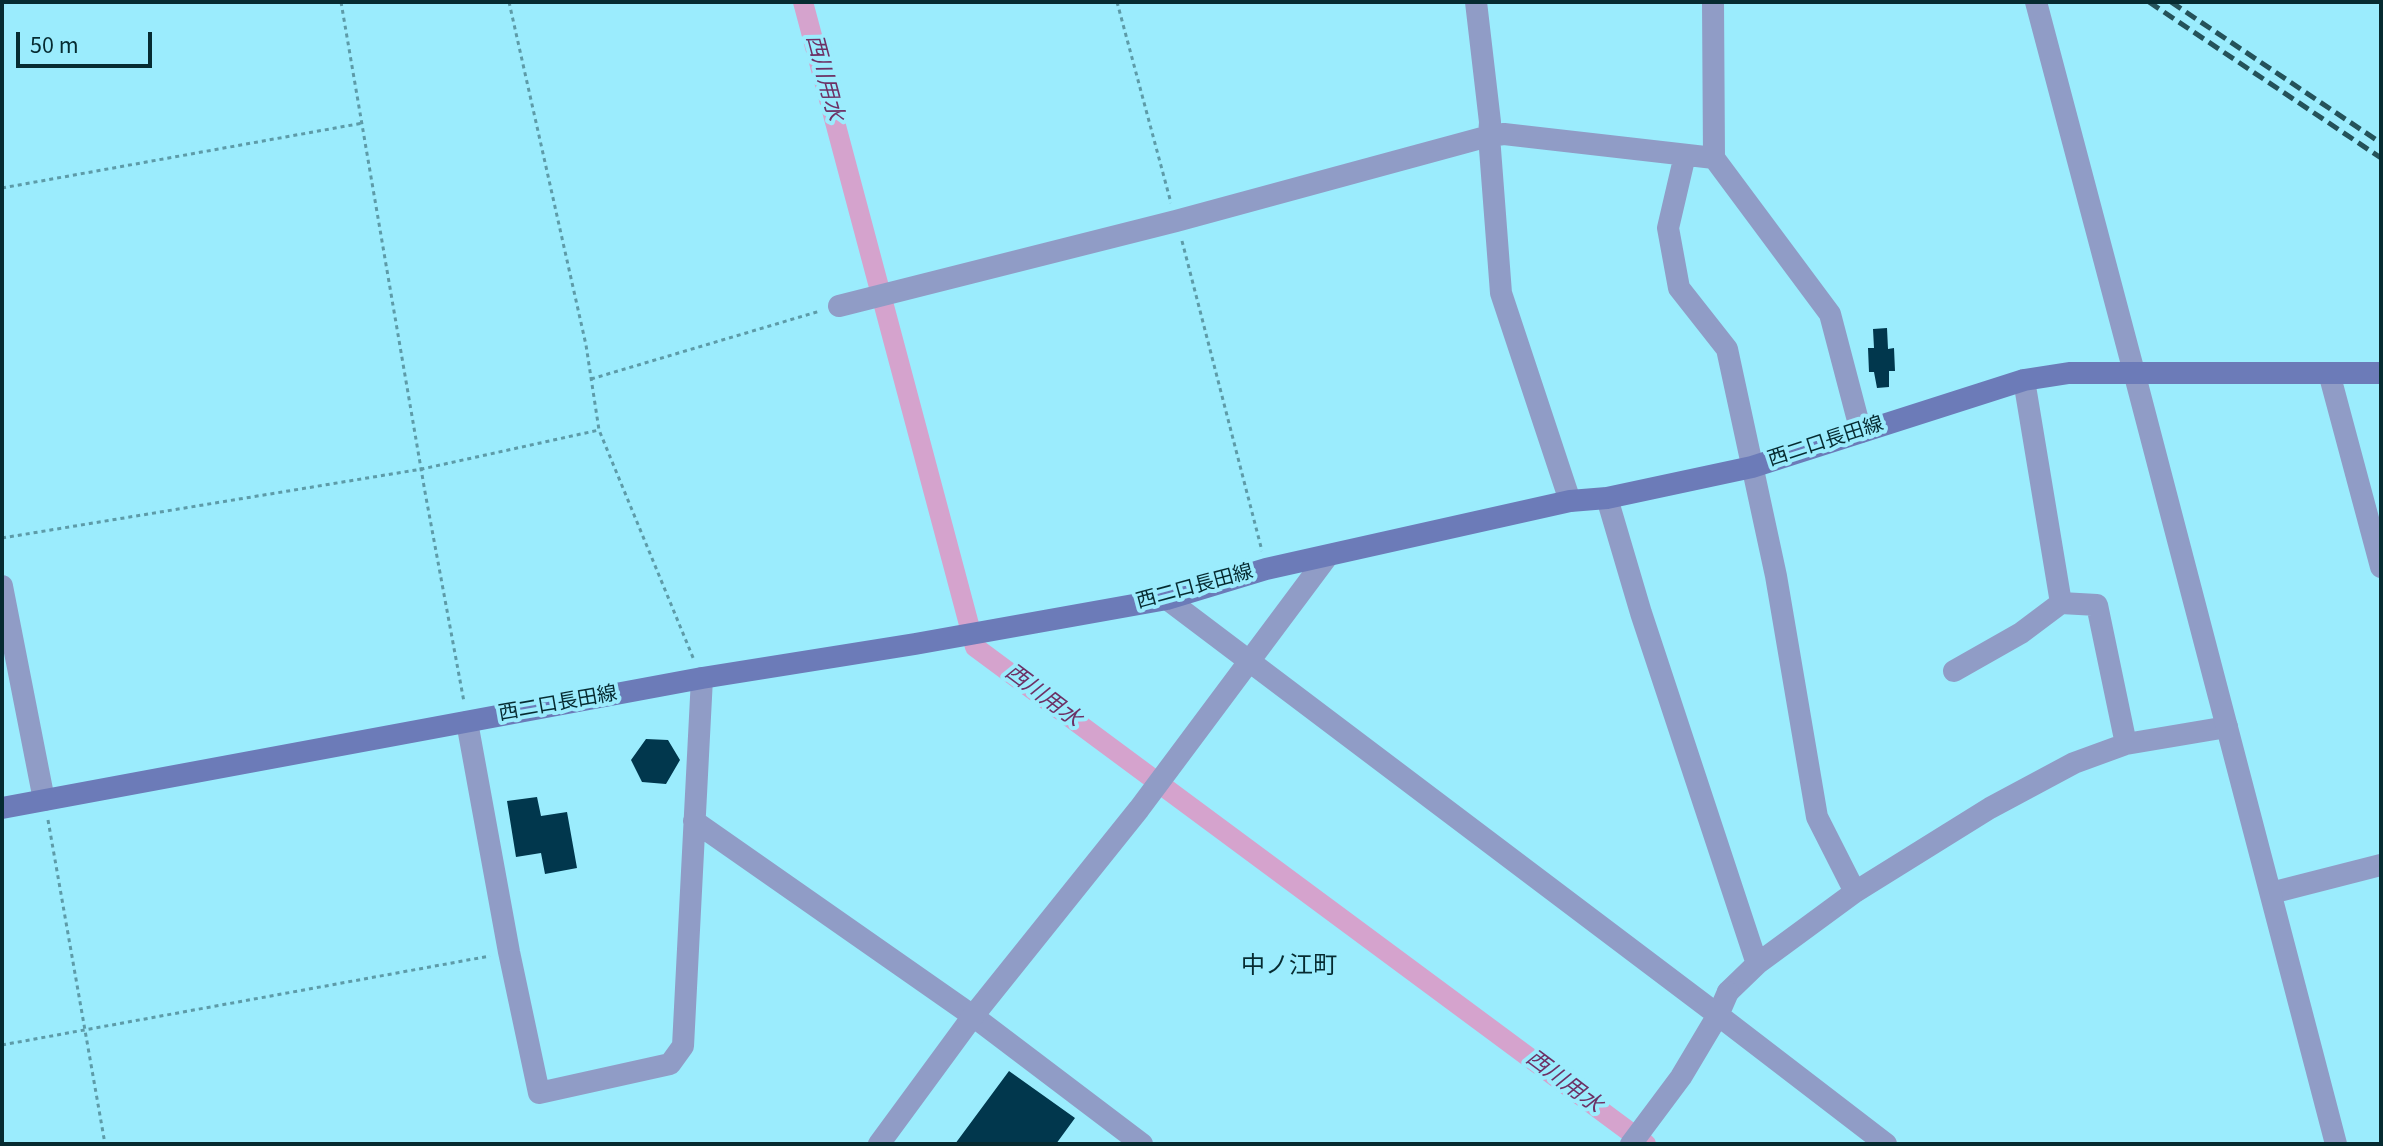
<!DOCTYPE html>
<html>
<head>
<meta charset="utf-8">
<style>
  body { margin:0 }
  #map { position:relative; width:2383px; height:1146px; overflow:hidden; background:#9becfd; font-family:"Source Sans 3",sans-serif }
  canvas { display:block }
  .frame { position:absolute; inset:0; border:4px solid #062b31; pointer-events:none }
  .scale { position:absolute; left:16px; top:32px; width:136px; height:36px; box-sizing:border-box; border:4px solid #062b31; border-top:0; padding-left:10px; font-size:24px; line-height:28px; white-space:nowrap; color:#062b31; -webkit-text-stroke:6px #9becfd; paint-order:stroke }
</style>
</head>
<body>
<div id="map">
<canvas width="2383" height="1146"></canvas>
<div class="frame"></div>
<div class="scale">50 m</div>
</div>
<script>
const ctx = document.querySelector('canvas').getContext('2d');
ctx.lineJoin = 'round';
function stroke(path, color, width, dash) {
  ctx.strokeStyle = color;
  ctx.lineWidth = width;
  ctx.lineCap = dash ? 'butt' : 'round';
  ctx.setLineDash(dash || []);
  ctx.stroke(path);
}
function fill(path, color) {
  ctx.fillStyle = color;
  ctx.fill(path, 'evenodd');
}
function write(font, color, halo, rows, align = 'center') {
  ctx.font = font + ' "Source Sans 3","Noto Sans JP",sans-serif';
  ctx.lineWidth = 8;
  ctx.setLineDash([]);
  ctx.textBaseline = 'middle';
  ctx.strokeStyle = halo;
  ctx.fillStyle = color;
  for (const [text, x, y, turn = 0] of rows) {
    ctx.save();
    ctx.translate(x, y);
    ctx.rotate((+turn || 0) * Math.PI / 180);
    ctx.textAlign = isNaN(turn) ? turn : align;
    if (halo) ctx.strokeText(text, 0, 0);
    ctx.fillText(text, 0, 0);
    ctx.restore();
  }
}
stroke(new Path2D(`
  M803 2 975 647 1646 1144`), '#d5a3cd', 20);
fill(new Path2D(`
  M1887 328 1888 349 1894 348 1895 371H1889V387L1877 388 1874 372H1869L1868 348H1874L1873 329Z
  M646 739 668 740 680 760 666 784 642 782 631 760Z
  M537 797 541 816 567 812 577 868 545 874 541 853 516 857 507 801Z
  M1009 1071 1075 1118 1056 1144H955Z`), '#01374d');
stroke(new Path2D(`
  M341 2 425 492 464 702
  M509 2 586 345 599 430 694 660
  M1117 2 1171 203
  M2 188 363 123
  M1182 241 1262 551
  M591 379 820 311
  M2 538 422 469 599 430
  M48 820 105 1144
  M2 1045 490 956`), '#5d9ba8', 3, [4, 4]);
stroke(new Path2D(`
  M1476 2 1490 122 1489 136 1501 293 1570 501
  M2036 2 2134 372
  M1685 155 1668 228 1679 288 1727 349 1776 576 1817 817 1855 892
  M1714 158 1830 314 1861 432
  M839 306 1176 221 1489 136 1504 134 1714 158 1713 2
  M2329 373 2381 567
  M2024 380 2061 603 2097 605 2126 744
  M1607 498 1641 613 1757 964
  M2 586 44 800
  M1954 671 2021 633 2061 603
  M467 722 509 952 539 1093 670 1064 683 1046 702 678
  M694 821 973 1016 1142 1144
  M2271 893 2381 865
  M1728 992 1757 964 1855 892 1990 808 2074 763 2126 744 2227 727`), '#909cc6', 22);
stroke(new Path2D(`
  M2134 372 2336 1144
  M1167 599 1718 1015 1681 1077 1631 1144
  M1728 992 1718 1015 1886 1144
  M879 1144 973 1016 1139 809 1327 557`), '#909cc6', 22);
stroke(new Path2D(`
  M2 808 702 678 915 644 1167 599 1266 569 1570 501 1607 498 1752 467 2024 380 2069 373H2381`), '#6c7bb8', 22);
stroke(new Path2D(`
  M2149 2 2381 158
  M2171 2 2381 143`), '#24525a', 5, [12, 6]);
write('20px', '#062b31', '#9becfd', [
  ["西二口長田線",1826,443,-18],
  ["西二口長田線",1195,588,-15],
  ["西二口長田線",558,705,-10]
]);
write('italic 22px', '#6d3165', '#9becfd', [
  ["西川用水",823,78,75],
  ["西川用水",1042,697,37],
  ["西川用水",1563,1083,37]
]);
write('24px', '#062b31', '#9becfd', [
  ["中ノ江町",1289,968]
]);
</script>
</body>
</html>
